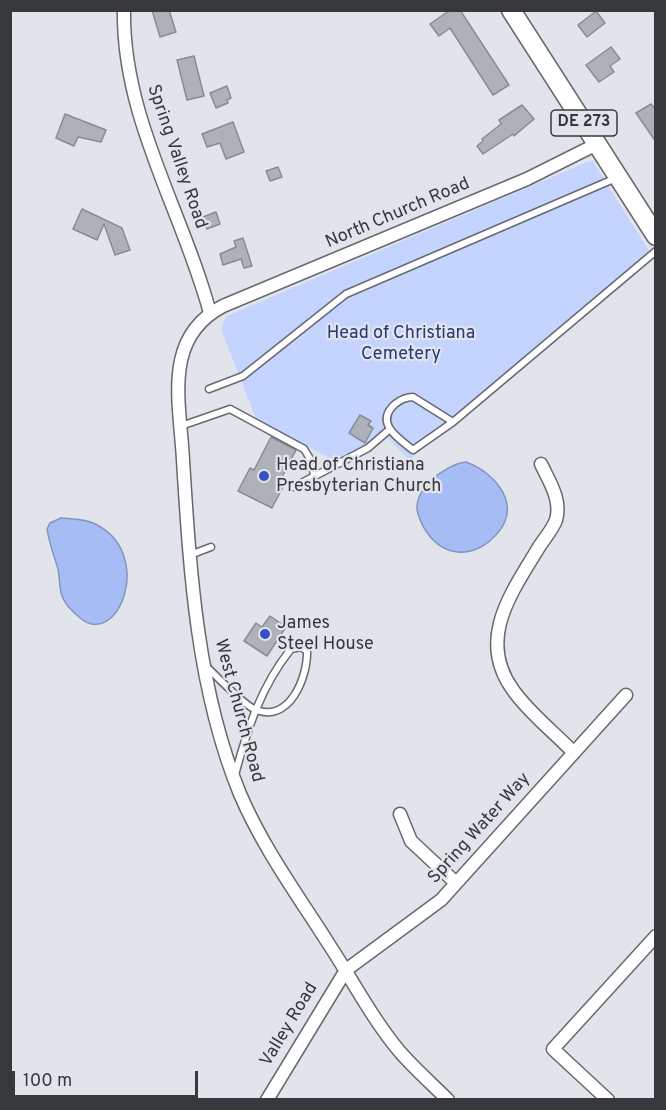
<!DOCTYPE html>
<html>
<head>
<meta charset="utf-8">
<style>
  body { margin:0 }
  #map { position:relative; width:666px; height:1110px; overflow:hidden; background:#e1e4eb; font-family:Overpass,sans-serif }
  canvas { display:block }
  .frame { position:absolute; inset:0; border:12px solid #37383b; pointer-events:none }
  .scale { position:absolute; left:12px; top:1071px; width:186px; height:27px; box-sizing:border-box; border:3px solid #37383b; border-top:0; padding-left:8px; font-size:18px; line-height:21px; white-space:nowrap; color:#37383b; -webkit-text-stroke:4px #e1e4eb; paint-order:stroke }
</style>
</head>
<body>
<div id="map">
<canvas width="666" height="1110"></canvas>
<div class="frame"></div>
<div class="scale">100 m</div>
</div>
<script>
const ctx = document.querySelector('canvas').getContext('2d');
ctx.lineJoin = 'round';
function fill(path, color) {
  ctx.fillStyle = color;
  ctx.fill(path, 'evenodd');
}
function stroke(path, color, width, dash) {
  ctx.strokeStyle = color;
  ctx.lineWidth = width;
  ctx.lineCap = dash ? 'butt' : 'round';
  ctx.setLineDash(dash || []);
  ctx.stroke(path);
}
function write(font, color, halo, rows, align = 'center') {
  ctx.font = font + ' Overpass,sans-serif';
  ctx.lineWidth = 4.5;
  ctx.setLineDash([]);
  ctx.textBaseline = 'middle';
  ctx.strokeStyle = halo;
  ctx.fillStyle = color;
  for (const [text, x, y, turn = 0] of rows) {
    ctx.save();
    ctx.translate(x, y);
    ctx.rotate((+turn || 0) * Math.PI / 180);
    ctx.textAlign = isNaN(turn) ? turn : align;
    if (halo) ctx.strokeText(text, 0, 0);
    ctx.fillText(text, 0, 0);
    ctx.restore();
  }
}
fill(new Path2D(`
  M592 160 653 257 409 460 388 438 344 466 256 419 221 329 227 316Z`), '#c4d4ff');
const water = new Path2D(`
  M466 462C496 473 524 506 495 536 466 566 430 552 418 514 411 490 446 464 466 462Z
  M61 518C71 519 84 519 93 523 157 551 118 652 79 617 73 612 65 605 62 596 59 588 60 578 58 569 54 555 49 543 47 529L50 523Z`);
fill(water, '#a6bcf5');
stroke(water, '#8594bd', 1.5);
const building = new Path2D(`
  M152 10H169L176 32 160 37Z
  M450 10H460L509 85 493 95 450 28 439 36 430 24Z
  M596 11 605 23 587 37 578 25Z
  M611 47 620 59 610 66 614 72 599 82 586 65Z
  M194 56 204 96 187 100 177 60Z
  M227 86 231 98 227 100 228 103 216 108 210 93Z
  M651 104 656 110V142L636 113Z
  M522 105 534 119 514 136 513 134 483 154 477 146 483 141 482 139 501 124 499 120Z
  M65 114 106 130 101 142 78 137 74 146 56 138Z
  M233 122 244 152 226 159 220 143 207 147 202 134Z
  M278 167 282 177 270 181 266 171Z
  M82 209 122 228 130 250 115 255 104 224 97 240 73 229Z
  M216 212 220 224 207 229 203 217Z
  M243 238 252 266 244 268 241 259 223 265 220 254 236 247 234 241Z
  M360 415 371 421 368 425 373 428 365 443 349 433Z
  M271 437 296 450 279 483 284 485 272 508 238 491 250 468 254 470Z
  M270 616 286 627 267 656 244 641 256 623 262 627Z`);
fill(building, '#aeb1b8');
stroke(building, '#898c92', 1.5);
const service = new Path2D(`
  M209 389 243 376 346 294 616 178
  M453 422 413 397C406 397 400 400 395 404 374 423 398 438 413 450L453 422 656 251
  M181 426 230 409 304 449 312 462 314 476
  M294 487 368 448 390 429
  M190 555 211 547
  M205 665C216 676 242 703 254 709 289 725 308 677 307 651L301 647 291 649C261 686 247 730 235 775`);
const minor = new Path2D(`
  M124 10C122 117 183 212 210 313
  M541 464C549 481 562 500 556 520 553 529 544 539 539 547 512 592 476 639 513 690 529 713 554 732 574 753
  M400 814 411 841 456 883
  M267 1100 346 970 441 900 626 695
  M448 1100C432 1084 415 1069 400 1052 373 1020 353 981 330 946 299 897 263 848 240 794 197 689 190 572 183 460 180 402 162 338 223 306L527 179 597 144
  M608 1100 553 1049 656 936`);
const primary = new Path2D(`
  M511 10 656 236`);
stroke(service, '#66696f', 9);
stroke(minor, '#66696f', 15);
stroke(primary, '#66696f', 21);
stroke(service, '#fff', 6);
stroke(minor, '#fff', 12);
stroke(primary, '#fff', 18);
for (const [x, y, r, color] of [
  [264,476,6,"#3551c2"],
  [265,634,6,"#3551c2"]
]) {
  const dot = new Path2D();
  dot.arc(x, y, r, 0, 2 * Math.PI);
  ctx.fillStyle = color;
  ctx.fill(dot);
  stroke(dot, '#e1e4eb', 2);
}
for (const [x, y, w] of [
  [584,123,66]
]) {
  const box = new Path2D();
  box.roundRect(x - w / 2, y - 13, w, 26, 4.5);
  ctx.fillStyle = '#e1e4eb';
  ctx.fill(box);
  stroke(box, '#37383b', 1.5);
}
write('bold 16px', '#37383b', null, [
  ["DE 273",584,123]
]);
write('18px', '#37383b', '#e1e4eb', [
  ["Spring Valley Road",176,157,71],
  ["North Church Road",398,214,-23],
  ["West Church Road",238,711,75],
  ["Spring Water Way",480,829,-48],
  ["Valley Road",290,1025,-59]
]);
write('18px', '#243779', '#e1e4eb', [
  ["Head of Christiana",401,334],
  ["Cemetery",401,355]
]);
write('18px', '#37383b', '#e1e4eb', [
  ["Head of Christiana",276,466],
  ["Presbyterian Church",276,487],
  ["James",277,624],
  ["Steel House",277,645]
], 'left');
</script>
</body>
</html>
